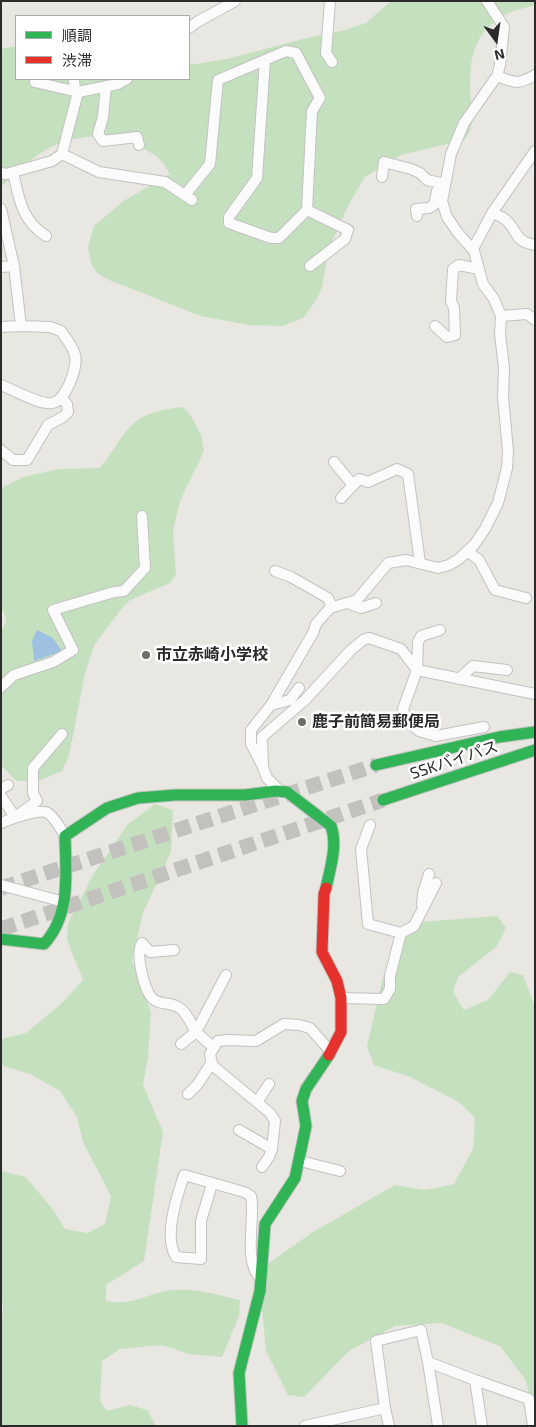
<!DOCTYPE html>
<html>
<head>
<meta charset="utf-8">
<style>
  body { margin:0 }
  #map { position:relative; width:536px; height:1427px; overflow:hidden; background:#e8e7e2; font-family:"Exo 2","Noto Sans JP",sans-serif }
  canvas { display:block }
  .frame { position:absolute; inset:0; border:2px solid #2b2b2b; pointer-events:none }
  .legend { position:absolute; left:15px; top:15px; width:175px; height:65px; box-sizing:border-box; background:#fff; border:1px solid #aaa; margin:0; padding:6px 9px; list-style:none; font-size:15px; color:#2b2b2b }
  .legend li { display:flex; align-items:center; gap:10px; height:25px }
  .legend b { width:25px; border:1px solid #aaa }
  .north { position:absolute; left:471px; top:15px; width:50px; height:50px; -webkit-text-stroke:4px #fff; paint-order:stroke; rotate:166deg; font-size:14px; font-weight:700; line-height:20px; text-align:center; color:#2b2b2b }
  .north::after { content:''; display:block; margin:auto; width:18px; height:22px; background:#2b2b2b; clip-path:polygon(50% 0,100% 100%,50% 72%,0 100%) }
</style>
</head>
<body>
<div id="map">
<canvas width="536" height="1427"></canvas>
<div class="frame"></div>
<ul class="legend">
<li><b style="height:6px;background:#30b455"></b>順調</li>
<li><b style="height:6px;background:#e5322d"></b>渋滞</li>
</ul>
<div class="north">N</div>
</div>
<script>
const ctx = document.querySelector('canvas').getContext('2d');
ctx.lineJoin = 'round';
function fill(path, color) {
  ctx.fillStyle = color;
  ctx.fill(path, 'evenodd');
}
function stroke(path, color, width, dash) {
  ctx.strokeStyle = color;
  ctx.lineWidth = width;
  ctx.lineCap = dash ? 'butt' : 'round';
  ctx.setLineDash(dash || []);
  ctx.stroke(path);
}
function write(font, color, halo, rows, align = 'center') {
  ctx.font = font + ' "Exo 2","Noto Sans JP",sans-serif';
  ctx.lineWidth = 5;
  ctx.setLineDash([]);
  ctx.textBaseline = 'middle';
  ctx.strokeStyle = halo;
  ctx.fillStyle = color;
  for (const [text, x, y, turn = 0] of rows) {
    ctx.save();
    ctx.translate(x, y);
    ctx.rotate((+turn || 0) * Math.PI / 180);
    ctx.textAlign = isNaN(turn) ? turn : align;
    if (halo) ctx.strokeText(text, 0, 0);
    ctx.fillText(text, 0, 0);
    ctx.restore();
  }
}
fill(new Path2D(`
  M391 1H535V5C526 8 517 9 509 13 471 31 468 63 471 101 472 116 475 127 464 140L401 155 365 177 350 202 329 248 322 288 314 303 303 318 283 326 249 325 201 316 109 280 97 273 91 264 88 247 94 226 122 202 170 174C166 167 162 161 156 156 146 149 122 138 110 136 98 135 74 138 63 142 40 149 18 171 1 187V49L16 46V79H189V65L227 59 307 38 345 30 366 23Z
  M183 407 191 416 201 435 204 451 180 501 173 531 176 575 170 583 130 600 122 608 95 644 85 673 69 756 62 771 38 781H16L1 765V630C9 622 6 616 1 608V488L23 477 59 469 100 468C131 429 126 413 183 407Z
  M155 804 173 810 171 852 143 913 132 961 151 1012 148 1057 143 1085 163 1132 144 1261 106 1285V1301C133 1307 151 1291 175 1290 197 1288 219 1295 240 1300L239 1316 222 1357 189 1354 162 1345 120 1349 102 1361 100 1401 107 1411 130 1405 147 1410 156 1426H1V1333L3 1304 1 1301V1171L26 1177 54 1211 65 1229 87 1233 105 1224 111 1196 83 1142 77 1117 60 1091 30 1074 1 1065V1039L26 1033 61 1004 83 980 67 940 68 923 93 875 128 824Z
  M497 916 506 928 496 947 458 977 453 992 464 1010 488 1000 510 972 523 975 535 1007V1412L525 1379 500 1346 441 1323 395 1326 349 1351 304 1397 288 1395 266 1351 261 1298 269 1263 313 1232 395 1185 426 1190 454 1184 473 1149 475 1118 459 1102 410 1077 374 1065 367 1046 383 977 399 937 421 922Z`), '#c5e0bf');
fill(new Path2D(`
  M37 630 53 638 62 651 34 661 32 641Z`), '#9ec1e1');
stroke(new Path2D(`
  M1 888 376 765
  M1 929 383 800`), '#c2c1bd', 15, [15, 8]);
const street = new Path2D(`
  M330 1 326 53 332 62
  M189 28 197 22 235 1
  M497 76C515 83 518 85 535 75
  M74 79 75 91
  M35 82 78 92
  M106 86 103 117 98 134 103 141 137 137 139 145
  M62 154 99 172 165 182 192 200
  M13 172C19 198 21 220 46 236
  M1 173 6 174 52 161 62 154 78 92 118 84 127 79
  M382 177 384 162 411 169 420 173 427 180 445 184
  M185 195 210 164 218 80 286 51 296 53 320 98 312 111 307 210 279 238H271L229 223V217L257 178 265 60
  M1 209 14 266 21 326 50 327 61 331C66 338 73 347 75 355 78 367 66 401 52 403 39 405 14 390 1 385
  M307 210 348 230 345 239 310 266
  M492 213 535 151
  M417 216 416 209 429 208 434 205 437 191
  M473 249 492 213C497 215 504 217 507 221 519 233 514 241 535 245
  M1 267 14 266
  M501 316 527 314 535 320
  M435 326 447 337 455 335 454 308 451 301 453 269 459 265 479 269
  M1 327 21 326
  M1 450 13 460H27L48 425 63 417 68 412 67 404 61 398
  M334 462 353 485
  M341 498 359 479 368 482 397 469 408 474 420 563
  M467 551 479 560 495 590 526 598
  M275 571 291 577 328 598 332 607
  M348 603 361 608 376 603
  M440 630 421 636 418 642 417 670 403 709 407 721 419 731 436 736 484 727
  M459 679 473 666 507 670
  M1 687 14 675 53 662 73 650 53 610 114 592 124 591 145 568 142 516
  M271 705 290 700 299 688
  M263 767 251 744V730L271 705 313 633 316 624 330 608 357 600 388 563 406 560 438 568 449 565 459 559 474 545 485 529 498 503 507 468 508 451 503 397 504 368 500 334 501 316 494 299 483 284 474 251 458 233 447 217 442 201 451 154 464 123 497 76 500 65 504 27 487 1
  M1 789 8 785
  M279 790 267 778 263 767 262 737 305 700 350 651 363 640 369 638 401 649 417 670 535 694
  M1 796 15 817 37 801 33 793V768L62 734
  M1 823C10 819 40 808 48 813 55 818 61 829 65 836
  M1 885 64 902
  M422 905 423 893 429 874
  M401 933 414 926 436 883
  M174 950 150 952 142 943C135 954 144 989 152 998 158 1005 170 1002 178 1007 186 1011 191 1024 196 1032L181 1044
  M341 998 384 999 390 989V976L401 933 368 924 361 849 370 825
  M213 1047 196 1032 226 975
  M188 1094 198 1084 212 1062
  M257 1102 269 1084
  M239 1130 272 1149 275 1121 270 1113 212 1065 210 1054 218 1041 229 1040 256 1041 284 1024 299 1025 310 1028 331 1052
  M300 1161 340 1171
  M262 1167 269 1157 272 1149
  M212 1184 201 1221V1259L176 1257C163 1236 177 1197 184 1175L244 1192 251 1196C256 1219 242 1261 261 1279
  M385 1408 376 1341 421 1330 428 1362
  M305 1426 385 1408 389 1426
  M438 1426 428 1362 475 1380
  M482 1426 475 1380 529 1399 533 1426`);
const fast = new Path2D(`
  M376 765 499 737 535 732
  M383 800 535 750
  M1 939 44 944C71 915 66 873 65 836L107 808 138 798 175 795H245L276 791 287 792 331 826C338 845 330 869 326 888
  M242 1426 239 1373 260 1291 265 1224 295 1178 306 1126 302 1101 306 1089 329 1055`);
const jam = new Path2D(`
  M326 888 324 894 322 952 337 981 341 998V1032L329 1055`);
stroke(street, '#c2c2c1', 12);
stroke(fast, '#c2c2c1', 13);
stroke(jam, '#c2c2c1', 13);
stroke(street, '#fcfbfb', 10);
stroke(fast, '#30b455', 11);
stroke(jam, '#e5322d', 11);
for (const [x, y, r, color] of [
  [146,655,5,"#6d6d6b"],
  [302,722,5,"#6d6d6b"]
]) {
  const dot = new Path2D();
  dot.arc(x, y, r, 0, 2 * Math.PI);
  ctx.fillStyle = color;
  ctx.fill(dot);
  stroke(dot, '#fff', 2);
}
write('bold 16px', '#2b2b2b', '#fff', [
  ["市立赤崎小学校",156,655],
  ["鹿子前簡易郵便局",312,722]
], 'left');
write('16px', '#2b2b2b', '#fff', [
  ["SSKバイパス",454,760,-18]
]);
</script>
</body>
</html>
